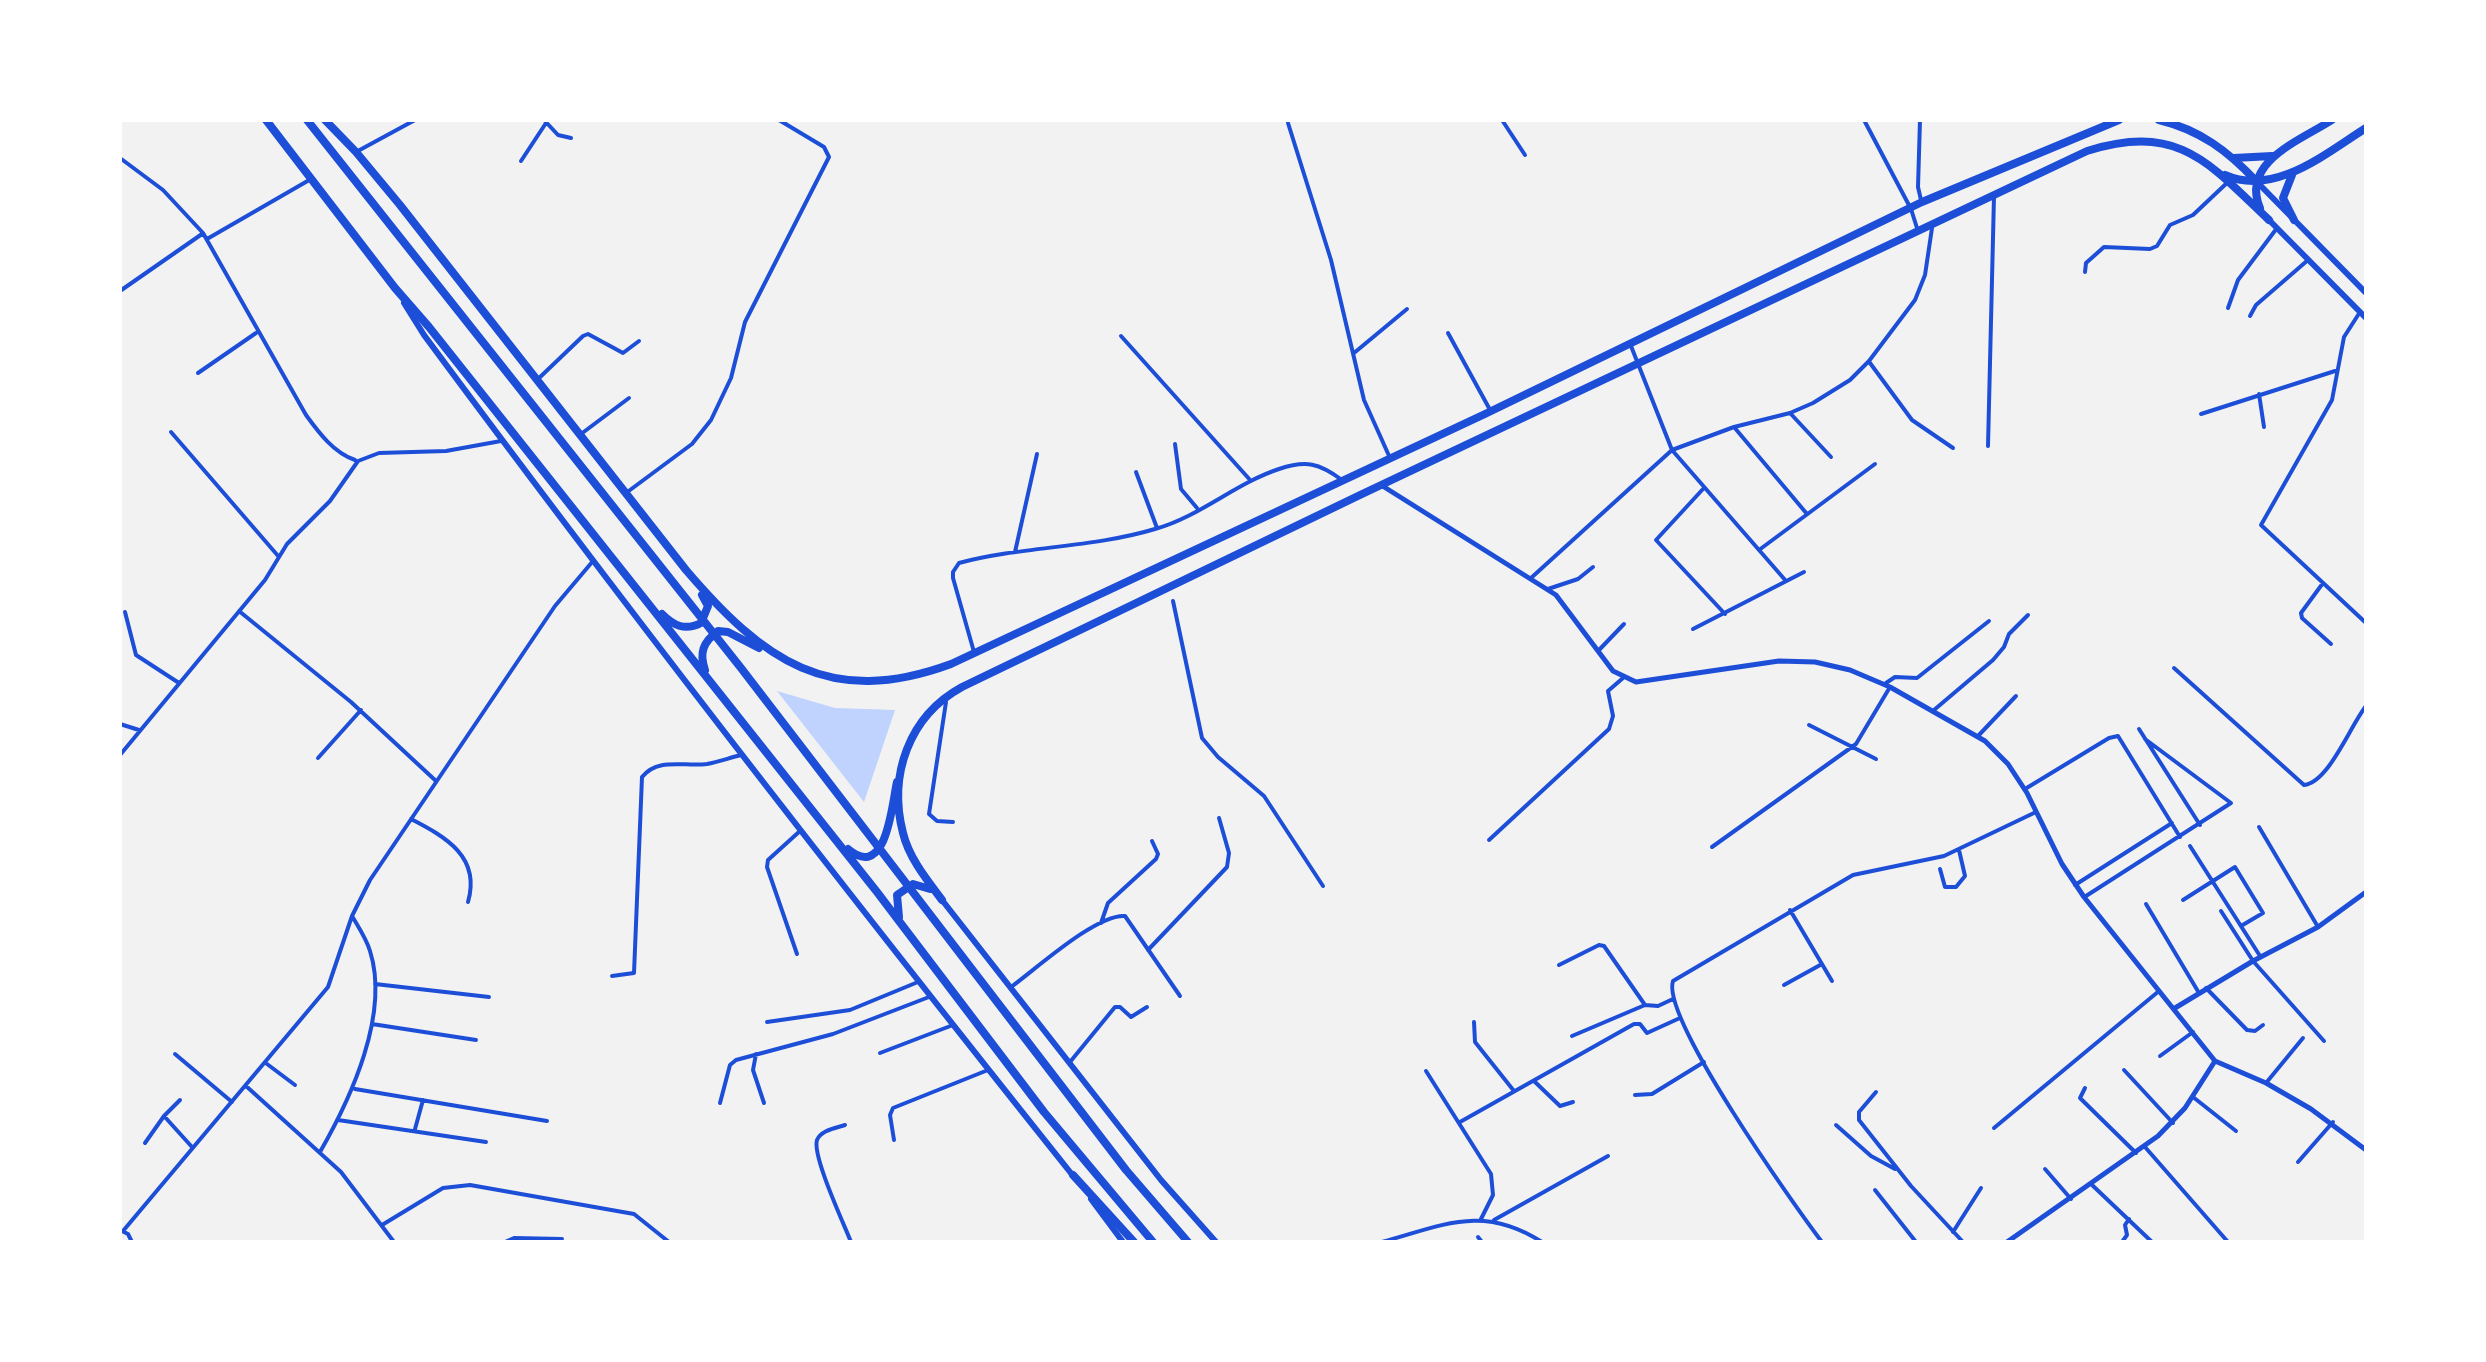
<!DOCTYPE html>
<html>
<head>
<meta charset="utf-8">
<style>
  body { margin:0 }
  #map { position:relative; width:2486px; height:1362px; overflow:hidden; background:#f2f2f2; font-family:"Work Sans",sans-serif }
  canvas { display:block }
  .frame { position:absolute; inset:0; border:122px solid #fff; pointer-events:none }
</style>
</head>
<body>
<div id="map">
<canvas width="2486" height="1362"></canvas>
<div class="frame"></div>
</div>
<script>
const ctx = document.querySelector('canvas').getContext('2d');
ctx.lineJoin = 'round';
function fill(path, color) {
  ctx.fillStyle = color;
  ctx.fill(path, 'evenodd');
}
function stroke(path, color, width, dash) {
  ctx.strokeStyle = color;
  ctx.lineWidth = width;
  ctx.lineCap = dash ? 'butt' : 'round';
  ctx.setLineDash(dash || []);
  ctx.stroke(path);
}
fill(new Path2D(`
  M777 691 835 708 895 710 864 802Z`), '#bfd3fe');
stroke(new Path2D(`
  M544 120 558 135 571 138
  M1502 120 1525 155
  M1864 120 1911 209 1917 228
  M1920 120 1918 187 1921 200
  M1288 123 1331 260 1364 400 1390 458
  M356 152 415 120
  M120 158 163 190 203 233 306 415C319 433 334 453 355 460
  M521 161 546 123
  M207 239 311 179
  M2085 272 2086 263 2104 247 2150 249 2157 246 2170 225 2193 215 2229 181
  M120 291 202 234
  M2228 308 2238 280 2277 228
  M2360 312 2344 337 2332 400 2261 525 2366 623
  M2250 316 2256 305 2308 260
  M1448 333 1489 408
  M1121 336 1251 481
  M1631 346 1672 450 1786 581
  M1354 353 1407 309
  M1870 363 1912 420 1953 448
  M198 373 256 333
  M537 380 583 336 588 334 623 353 639 341
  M2259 394 2264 427
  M1790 413 1831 457
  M2201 414 2335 371
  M1734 427 1807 514
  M171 432 279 557
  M581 434 629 398
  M1175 444 1181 489 1197 508
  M1988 446 1994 196
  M1136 472 1157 528
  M1703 489 1656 540 1725 614
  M626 493 692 444 711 420 731 378 745 322 829 157 824 147 779 120
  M1759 550 1875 464
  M1015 552 1037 454
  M1531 578 1672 450 1734 427 1790 413 1813 403 1850 380 1869 361 1915 300 1925 275 1932 228
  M2323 583 2301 613 2302 618 2331 644
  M1548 589 1578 579 1593 567
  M1173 601 1202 738 1218 757 1264 796 1323 886
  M239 611 351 702 436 781
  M125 612 136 655 179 683
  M1693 629 1804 572
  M1599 650 1624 624
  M974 652 953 578V572L959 563C1023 546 1092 548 1155 529 1199 517 1236 483 1279 469 1306 460 1319 463 1342 480
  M2174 668 2304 785C2329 782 2350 726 2366 706
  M1886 683 1895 677 1917 678 1989 621
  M946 702 929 814 937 821 953 822
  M1934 710 1993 660 2004 647 2009 634 2028 615
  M120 724 139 730
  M1809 725 1876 759
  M2139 729 2200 825
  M1978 736 2016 696
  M120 755 265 580 287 544 330 501 358 461 379 453 446 451 501 441
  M318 758 361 710
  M2025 789 2109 738 2118 736 2180 837
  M411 819C446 837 481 857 468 902
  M2259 827 2318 927
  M1489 840 1609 729 1613 716 1608 691 1623 678
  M2190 846 2260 956
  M1712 847 1856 744 1890 687
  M1940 869 1945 887H1956L1965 876 1959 850
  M2075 885 2172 823
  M2086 896 2231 803 2145 739
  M2183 900 2235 867 2263 913 2241 926
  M2146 904 2199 993
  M1790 910 1832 981
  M2221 911 2253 961 2324 1041
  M1101 923 1108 903 1156 859 1158 854 1152 841
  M1148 950 1227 867 1229 853 1219 818
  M797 954 767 867 768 860 800 831
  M1559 965 1599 945 1604 946 1645 1005
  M612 976 634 973 642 777C658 757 684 767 707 764 718 762 729 758 741 755
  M375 984 489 997
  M1784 985 1822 964
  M1011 987C1036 969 1096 914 1125 916L1180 996
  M2206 988 2247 1030 2255 1031 2263 1025
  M767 1022 850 1010 918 982
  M1474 1022 1475 1042 1514 1091
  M372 1024 476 1040
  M1572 1036 1645 1005 1658 1006 1673 999
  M880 1053 953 1025
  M175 1054 232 1102
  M756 1054 753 1070 764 1103
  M2160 1056 2193 1032
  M1070 1062 1115 1007H1120L1131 1017 1147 1007
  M267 1064 295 1085
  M2124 1070 2173 1123
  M1426 1071 1491 1174 1493 1195 1481 1219
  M1534 1081 1560 1106 1573 1102
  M2266 1083 2303 1038
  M246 1086 341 1172 394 1242
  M2085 1088 2080 1098 2136 1153
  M355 1089 547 1121
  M1876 1092 1859 1112V1120L1911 1186 1963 1242
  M1635 1095 1652 1094 1704 1062
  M2193 1097 2236 1131
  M180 1100 164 1116 192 1147
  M720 1103 730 1065 736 1060 833 1034 929 997
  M338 1120 486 1142
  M1460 1122 1634 1024H1640L1647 1033 1680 1018
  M845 1125C836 1128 821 1130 817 1140 812 1156 844 1224 851 1242
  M1836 1125 1871 1156 1895 1169
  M1994 1128 2159 991
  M415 1129 423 1100
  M894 1140 890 1115 893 1108 988 1070
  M145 1143 164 1116
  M2145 1147 2228 1242
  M320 1152C351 1098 390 1014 370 951 366 938 359 928 352 916
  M2298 1162 2333 1122
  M2045 1169 2071 1199
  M2091 1184 2152 1242
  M1875 1190 1916 1242
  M1494 1220 1608 1156
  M382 1225 443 1188 470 1185 634 1214 669 1242
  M120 1230 128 1234 132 1242
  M123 1231 328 987 352 916 370 880 555 606 593 561
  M1953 1232 1981 1188
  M1478 1237 1482 1242
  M505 1242 514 1238 562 1239
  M1382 1242C1444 1225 1483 1204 1542 1242
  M1822 1242C1794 1205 1661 1018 1673 981L1853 875 1944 856 2036 812
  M2122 1242 2127 1235 2125 1225 2129 1219`), '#1d4ed8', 4);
stroke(new Path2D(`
  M1381 485 1556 595 1613 671 1636 682 1779 661 1815 662 1850 670 1890 687 1985 741 2008 764 2027 793 2062 864 2084 897 2215 1061 2266 1083 2311 1109 2366 1150
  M2175 1008 2253 961 2318 927 2366 892
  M2007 1242 2158 1136 2185 1108 2215 1061`), '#1d4ed8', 5);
stroke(new Path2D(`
  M2257 182 2366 293
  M2269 220 2366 318
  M404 303 424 335C635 620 853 900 1074 1177
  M942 900 1161 1180 1216 1242
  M1091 1199 1123 1242`), '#1d4ed8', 6);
stroke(new Path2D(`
  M266 120 395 288 429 327 877 892 1044 1112 1153 1242
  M307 120 741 668 1126 1170 1188 1242
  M325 120 356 152 400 205 686 570
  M2159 120C2200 130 2228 151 2256 181
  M2234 158 2272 156
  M2225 175C2275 197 2326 153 2366 128
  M2292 175 2283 198 2294 220
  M2260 208C2240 162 2301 140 2332 120
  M686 570C763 660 829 709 951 664L1485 414 1922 202 2119 120
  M662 614C674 626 685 631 701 623L708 606 702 595
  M705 670C699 653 703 642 718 631L728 632 759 648
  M848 849C887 882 892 803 897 782
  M942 900C927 880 909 858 903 833 888 775 909 716 962 687L1360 495 2087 151C2178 123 2207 161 2269 220
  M899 917 897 895 913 884 930 889
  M1073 1175 1134 1242`), '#1d4ed8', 8);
</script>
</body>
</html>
